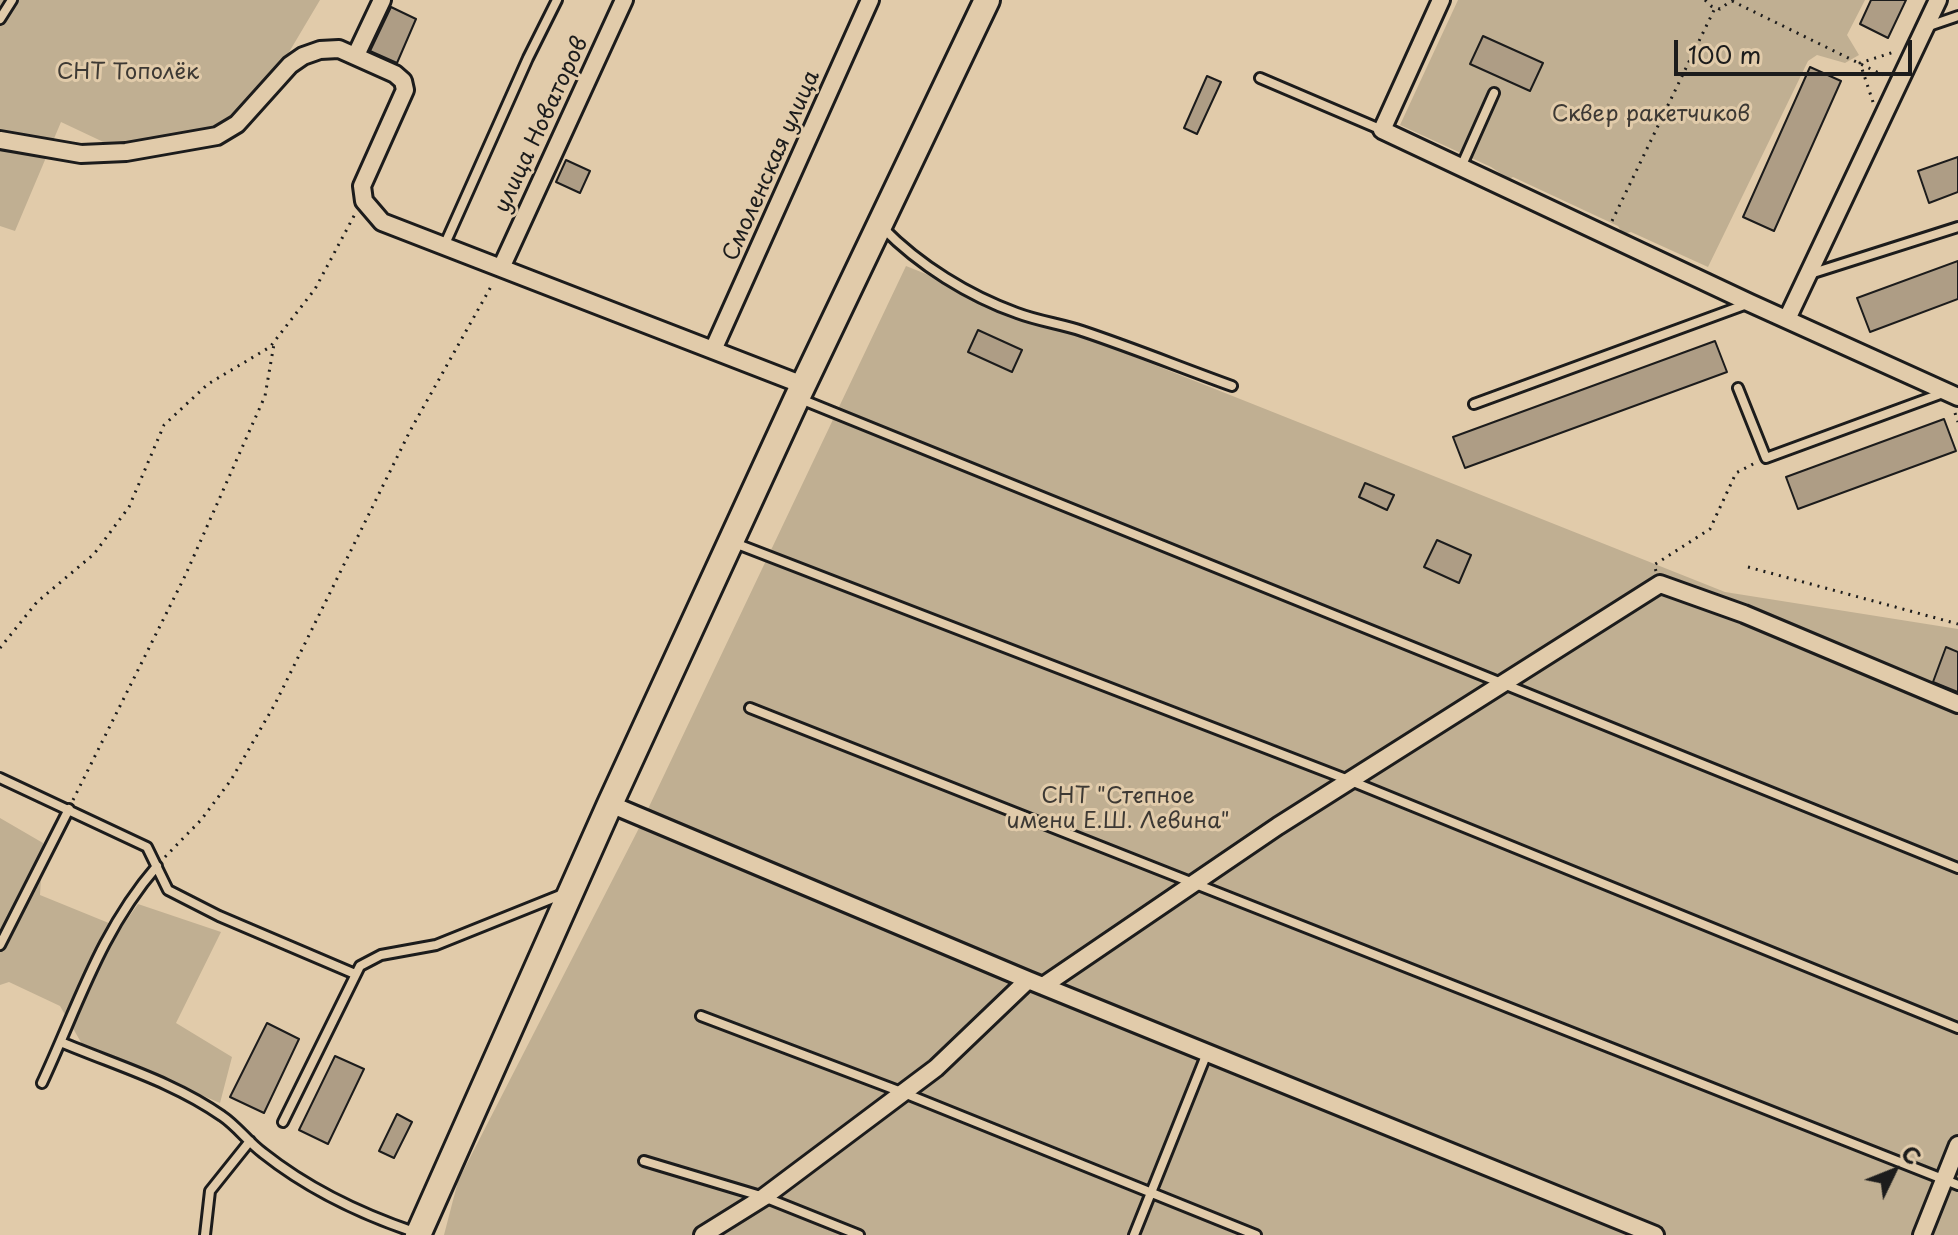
<!DOCTYPE html>
<html>
<head>
<meta charset="utf-8">
<style>
  body { margin:0 }
  #map { position:relative; width:1958px; height:1235px; overflow:hidden; background:#e1cbaa; font-family:"Playpen Sans",sans-serif }
  canvas { display:block }
  .north { position:absolute; left:1854px; top:1131px; width:80px; height:80px; -webkit-text-stroke:6px #e1cbaa; paint-order:stroke; rotate:47deg; font-size:22px; font-weight:700; line-height:32px; text-align:center; color:#1c1c1c }
  .north::after { content:''; display:block; margin:auto; width:28px; height:36px; background:#1c1c1c; clip-path:polygon(50% 0,100% 100%,50% 72%,0 100%) }
  .scale { position:absolute; left:1674px; top:40px; width:238px; height:36px; box-sizing:border-box; border:4px solid #1c1c1c; border-top:0; padding-left:10px; font-size:24px; line-height:28px; white-space:nowrap; color:#1c1c1c; -webkit-text-stroke:6px #e1cbaa; paint-order:stroke }
</style>
</head>
<body>
<div id="map">
<canvas width="1958" height="1235"></canvas>
<div class="north">С</div>
<div class="scale">100 m</div>
</div>
<script>
const ctx = document.querySelector('canvas').getContext('2d');
ctx.lineJoin = 'round';
function fill(path, color) {
  ctx.fillStyle = color;
  ctx.fill(path, 'evenodd');
}
function stroke(path, color, width, dash) {
  ctx.strokeStyle = color;
  ctx.lineWidth = width;
  ctx.lineCap = dash ? 'butt' : 'round';
  ctx.setLineDash(dash || []);
  ctx.stroke(path);
}
function write(font, color, halo, rows, align = 'center') {
  ctx.font = font + ' "Playpen Sans",sans-serif';
  ctx.lineWidth = 6;
  ctx.setLineDash([]);
  ctx.textBaseline = 'middle';
  ctx.strokeStyle = halo;
  ctx.fillStyle = color;
  for (const [text, x, y, turn = 0] of rows) {
    ctx.save();
    ctx.translate(x, y);
    ctx.rotate((+turn || 0) * Math.PI / 180);
    ctx.textAlign = isNaN(turn) ? turn : align;
    if (halo) ctx.strokeText(text, 0, 0);
    ctx.fillText(text, 0, 0);
    ctx.restore();
  }
}
fill(new Path2D(`
  M0 0H320L279 69 215 134 114 147 61 122 15 231 0 226Z
  M1458 0H1865L1847 35 1859 55 1845 63 1817 55 1808 61 1708 267 1631 232 1623 234 1618 226 1513 177 1509 179 1491 167 1400 125Z
  M906 266 1725 592 1958 629V1235H444L458 1181 637 832Z
  M0 818 43 843 40 895 121 928 138 904 221 932 176 1023 232 1057 220 1103 82 1044 60 1006 9 982 0 985Z`), '#c0af92');
const building = new Path2D(`
  M1871 0H1906L1888 38 1860 24Z
  M391 7 416 19 397 63 370 51Z
  M1483 36 1543 63 1530 91 1470 64Z
  M1810 67 1841 81 1774 231 1743 217Z
  M1207 76 1221 82 1197 134 1184 128Z
  M1958 157V192L1929 203 1918 171Z
  M566 160 590 171 580 193 556 182Z
  M1958 261V299L1870 332 1857 298Z
  M978 330 1022 350 1012 372 968 352Z
  M1715 341 1727 372 1465 468 1453 437Z
  M1944 419 1956 451 1798 509 1786 477Z
  M1365 483 1394 495 1387 510 1359 497Z
  M1437 540 1471 555 1459 583 1424 567Z
  M1946 647 1958 652V692L1933 682Z
  M267 1023 299 1039 264 1113 230 1097Z
  M335 1056 364 1069 328 1144 299 1130Z
  M397 1114 412 1122 394 1158 379 1151Z`);
fill(building, '#ae9d85');
stroke(building, '#1c1c1c', 2);
const lane = new Path2D(`
  M0 19 12 0
  M1929 26 1958 16
  M1260 78 1382 130
  M1461 167 1494 93
  M883 228C919 265 969 296 1017 313 1038 321 1061 324 1082 331 1133 348 1182 368 1232 386
  M444 246 528 58 557 0
  M1810 274 1958 227
  M1738 388 1766 458 1943 393
  M798 398 1958 868
  M1474 404 1747 304
  M732 542 1351 781 1958 1028
  M750 708 1958 1185
  M0 778 147 847 168 890 219 916 355 974
  M0 945 69 809
  M701 1016 904 1093 1256 1235
  M61 1042C115 1065 174 1082 222 1116 237 1126 248 1142 263 1153 307 1188 361 1214 414 1232
  M42 1083C78 1006 100 932 157 866
  M283 1122 360 966 381 955 436 945 563 894
  M644 1161 764 1197 859 1235
  M205 1235 210 1191 250 1141
  M1134 1235 1207 1053`);
const street = new Path2D(`
  M1441 0 1382 130 1750 303 1958 397
  M356 55 382 0
  M0 140 81 154 126 152 217 136 237 124 290 65 303 56 320 50 339 49 395 74 403 81 405 90 362 186 364 201 382 222 803 385
  M501 268 624 0
  M1787 319 1938 0
  M713 350 870 0
  M610 804 1028 980 1655 1235
  M1043 986 1278 826 1660 584 1744 614 1958 704
  M703 1235 764 1197 936 1068 1028 980
  M1922 1235 1958 1145`);
const secondary = new Path2D(`
  M418 1235 610 804 797 398 987 0`);
stroke(lane, '#1c1c1c', 14);
stroke(street, '#1c1c1c', 22);
stroke(secondary, '#1c1c1c', 30);
stroke(new Path2D(`
  M1705 0 1711 6 1720 9 1732 0
  M1732 1 1883 75
  M1873 102 1860 63 1897 51
  M1612 221 1715 8
  M1955 413 1958 422
  M1748 567 1958 624
  M1656 571 1654 565 1710 529 1736 473 1755 463
  M0 648 37 602 94 554 129 507 164 425 208 384 270 347 315 289 355 214
  M73 800 185 576 265 396 274 344
  M165 857 201 820 231 780 275 704 410 431 493 283`), '#1c1c1c', 3, [2, 6]);
stroke(lane, '#e1cbaa', 8);
stroke(street, '#e1cbaa', 16);
stroke(secondary, '#e1cbaa', 24);
write('22px', '#3d3934', '#e1cbaa', [
  ["СНТ Тополёк",128,73],
  ["Сквер ракетчиков",1651,115],
  ["СНТ \"Степное",1118,797],
  ["имени Е.Ш. Левина\"",1118,822]
]);
write('22px', '#1c1c1c', '#e1cbaa', [
  ["улица Новаторов",542,125,-65],
  ["Смоленская улица",772,166,-66]
]);
</script>
</body>
</html>
